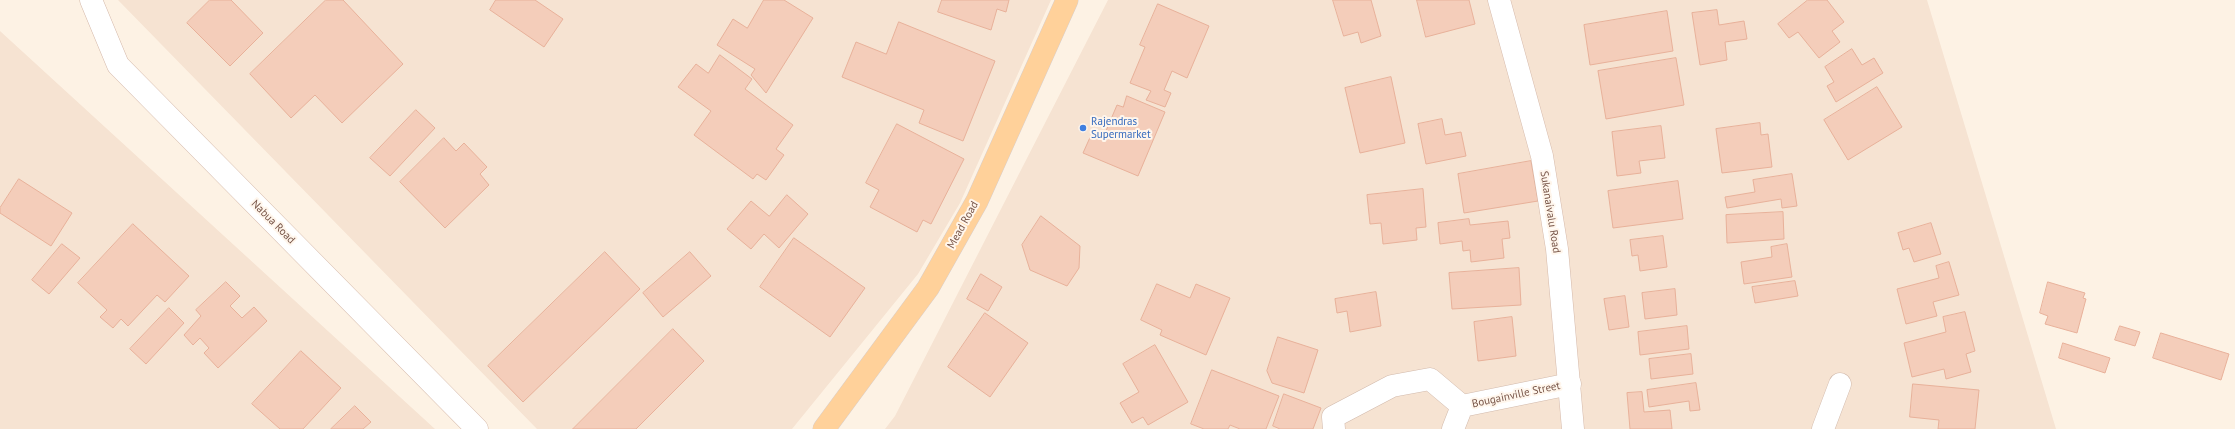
<!DOCTYPE html>
<html>
<head>
<meta charset="utf-8">
<style>
  body { margin:0 }
  canvas { display:block; background:#fdf2e4 }
</style>
</head>
<body>
<canvas width="2235" height="429"></canvas>
<script>
const ctx = document.querySelector('canvas').getContext('2d');
ctx.lineJoin = 'round';
function fill(path, color) {
  ctx.fillStyle = color;
  ctx.fill(path, 'evenodd');
}
function stroke(path, color, width, dash) {
  ctx.strokeStyle = color;
  ctx.lineWidth = width;
  ctx.lineCap = dash ? 'butt' : 'round';
  ctx.setLineDash(dash || []);
  ctx.stroke(path);
}
function write(font, color, halo, rows, align = 'center') {
  ctx.font = font + ' "PT Sans",sans-serif';
  ctx.lineWidth = 4;
  ctx.setLineDash([]);
  ctx.textBaseline = 'middle';
  ctx.strokeStyle = halo;
  ctx.fillStyle = color;
  for (const [text, x, y, turn = 0] of rows) {
    ctx.save();
    ctx.translate(x, y);
    ctx.rotate((+turn || 0) * Math.PI / 180);
    ctx.textAlign = isNaN(turn) ? turn : align;
    if (halo) ctx.strokeText(text, 0, 0);
    ctx.fillText(text, 0, 0);
    ctx.restore();
  }
}
fill(new Path2D(`
  M118 0H1051L960 203 918 274 792 429H537Z
  M1108 0H1927L2056 429H885L895 416Z
  M0 31 435 429H0Z`), '#f6e3d2');
const building = new Path2D(`
  M210 0H231L263 33 230 66 187 23Z
  M326 0H343L403 64 342 123 315 95 291 118 250 74Z
  M496 0H535L563 19 544 47 490 10Z
  M764 0H784L813 18 766 93 751 75 755 69 717 45 733 19 747 28Z
  M942 0H1009L1006 12 997 9 991 30 938 12Z
  M1333 0H1371L1381 36 1361 43 1358 32 1344 36Z
  M1417 0H1469L1475 24 1426 37Z
  M1808 0H1827L1844 22 1832 31 1840 42 1819 58 1798 32 1789 38 1778 24Z
  M1158 4 1209 26 1187 78 1172 71 1164 90 1171 93 1165 107 1146 100 1151 91 1130 83 1145 47 1140 45Z
  M1717 10 1719 25 1744 21 1747 39 1725 42 1727 60 1700 65 1692 13Z
  M1667 11 1673 51 1590 65 1584 25Z
  M899 22 995 61 963 141 919 123 924 110 842 77 856 42 886 54Z
  M1852 49 1862 65 1874 58 1883 73 1836 102 1827 86 1834 82 1825 67Z
  M720 55 752 79 745 89 793 125 776 149 784 155 766 180 757 174 753 179 694 135 711 111 678 87 696 64 708 73Z
  M1676 58 1684 105 1606 119 1598 71Z
  M1391 77 1405 143 1360 153 1345 88Z
  M1877 87 1902 127 1848 160 1824 120Z
  M1127 96 1165 112 1138 176 1083 153 1092 133 1103 138 1117 105 1123 107Z
  M416 110 435 128 390 176 370 158Z
  M1442 119 1445 135 1461 132 1466 156 1426 164 1418 124Z
  M1760 123 1761 135 1768 134 1772 167 1722 173 1716 129Z
  M897 124 964 159 931 224 923 220 917 232 870 207 879 190 866 183Z
  M1661 126 1665 158 1639 161 1641 173 1617 176 1612 132Z
  M444 138 456 151 464 143 487 167 480 174 489 185 445 228 400 182Z
  M1531 161 1538 201 1464 213 1458 174Z
  M1792 174 1797 206 1782 208 1781 199 1727 208 1725 197 1755 192 1753 180Z
  M19 179 72 213 51 246 0 213V208Z
  M1678 181 1683 219 1613 228 1608 191Z
  M1423 189 1426 227 1416 228 1417 240 1383 244 1381 223 1370 224 1367 195Z
  M787 195 808 214 779 248 764 234 751 249 727 229 751 201 769 216Z
  M1783 212 1784 239 1727 243 1726 215Z
  M1041 216 1080 246 1079 268 1067 286 1030 270 1022 245Z
  M1469 219 1470 225 1508 221 1510 238 1502 239 1504 258 1471 262 1470 250 1463 251 1462 241 1440 244 1438 223Z
  M1931 223 1941 254 1914 262 1909 248 1903 250 1898 233Z
  M133 224 189 276 165 302 157 295 128 326 121 319 113 328 100 317 107 310 78 283Z
  M1663 236 1667 267 1640 271 1638 255 1632 256 1630 240Z
  M794 238 865 288 830 337 760 287Z
  M62 244 80 258 49 294 32 280Z
  M1787 244 1792 277 1744 284 1741 262 1772 257 1771 247Z
  M605 252 640 289 523 402 488 366Z
  M690 252 711 276 663 317 643 293Z
  M1949 262 1959 295 1933 302 1937 316 1906 324 1897 289 1939 278 1936 266Z
  M1519 268 1521 305 1452 309 1449 273Z
  M981 274 1002 287 988 311 967 299Z
  M1795 281 1798 296 1755 303 1752 287Z
  M226 282 240 296 230 306 242 318 254 307 267 321 218 368 204 353 209 348 200 338 193 345 184 335 201 316 196 310Z
  M2048 282 2085 293 2083 298 2086 299 2077 333 2045 324 2048 316 2040 313Z
  M1157 284 1190 298 1196 284 1230 298 1206 355 1160 335 1162 330 1141 320Z
  M1675 289 1677 315 1645 319 1642 293Z
  M1376 292 1381 326 1350 332 1347 311 1337 313 1335 299Z
  M1625 296 1629 327 1609 330 1604 299Z
  M169 308 184 323 146 364 130 349Z
  M1965 312 1975 351 1966 354 1971 372 1946 379 1944 369 1912 377 1904 343 1946 332 1943 317Z
  M985 313 1028 343 990 397 948 367Z
  M1512 317 1516 356 1478 361 1474 322Z
  M1687 326 1689 349 1640 355 1638 332Z
  M2120 326 2140 332 2135 346 2115 340Z
  M673 329 704 361 636 429H573Z
  M2161 333 2229 354 2221 380 2153 358Z
  M1278 337 1318 350 1304 393 1272 383 1267 371Z
  M2063 343 2110 358 2105 373 2059 358Z
  M1155 345 1188 402 1148 425 1143 417 1132 423 1120 403 1139 392 1123 364Z
  M301 351 341 388 303 429H280L252 404Z
  M1691 354 1693 374 1651 379 1649 359Z
  M1212 370 1279 396 1266 429H1240L1230 425 1228 429H1204L1191 424Z
  M1696 383 1700 410 1690 411 1689 401 1649 407 1647 390Z
  M1913 384 1979 390 1975 429H1938L1939 420 1910 417Z
  M1642 392 1644 412 1670 410 1672 429H1630L1627 393Z
  M1284 394 1321 408 1313 429H1280L1273 426Z
  M355 406 371 422 363 429H331Z`);
fill(building, '#f4cdba');
stroke(building, '#e8b19a', 1);
const street = new Path2D(`
  M1334 429 1333 417 1392 386 1430 379 1462 406
  M1453 429 1462 406 1570 384
  M1823 429 1840 384`);
const secondary = new Path2D(`
  M91 0 118 65 477 429
  M1499 0 1542 156 1557 249 1573 429`);
const primary = new Path2D(`
  M824 429 928 288 977 201 1067 0`);
stroke(street, '#d2baac', 23);
stroke(secondary, '#d5b9aa', 23);
stroke(primary, '#d9cfcc', 23);
stroke(street, '#fff', 22);
stroke(secondary, '#fff', 22);
stroke(primary, '#ffd19a', 22);
for (const [x, y, r, color] of [
  [1083,128,4,"#3f7fe0"]
]) {
  const dot = new Path2D();
  dot.arc(x, y, r, 0, 2 * Math.PI);
  ctx.fillStyle = color;
  ctx.fill(dot);
  stroke(dot, '#fff6ec', 1.5);
}
write('11px', '#366cbe', '#fff6ec', [
  ["Rajendras",1091,122],
  ["Supermarket",1091,135]
], 'left');
write('11px', '#785548', '#fff6ec', [
  ["Sukanaivalu Road",1550,212,81],
  ["Nabua Road",273,222,45],
  ["Mead Road",963,225,-61],
  ["Bougainville Street",1516,395,-12]
]);
</script>
</body>
</html>
